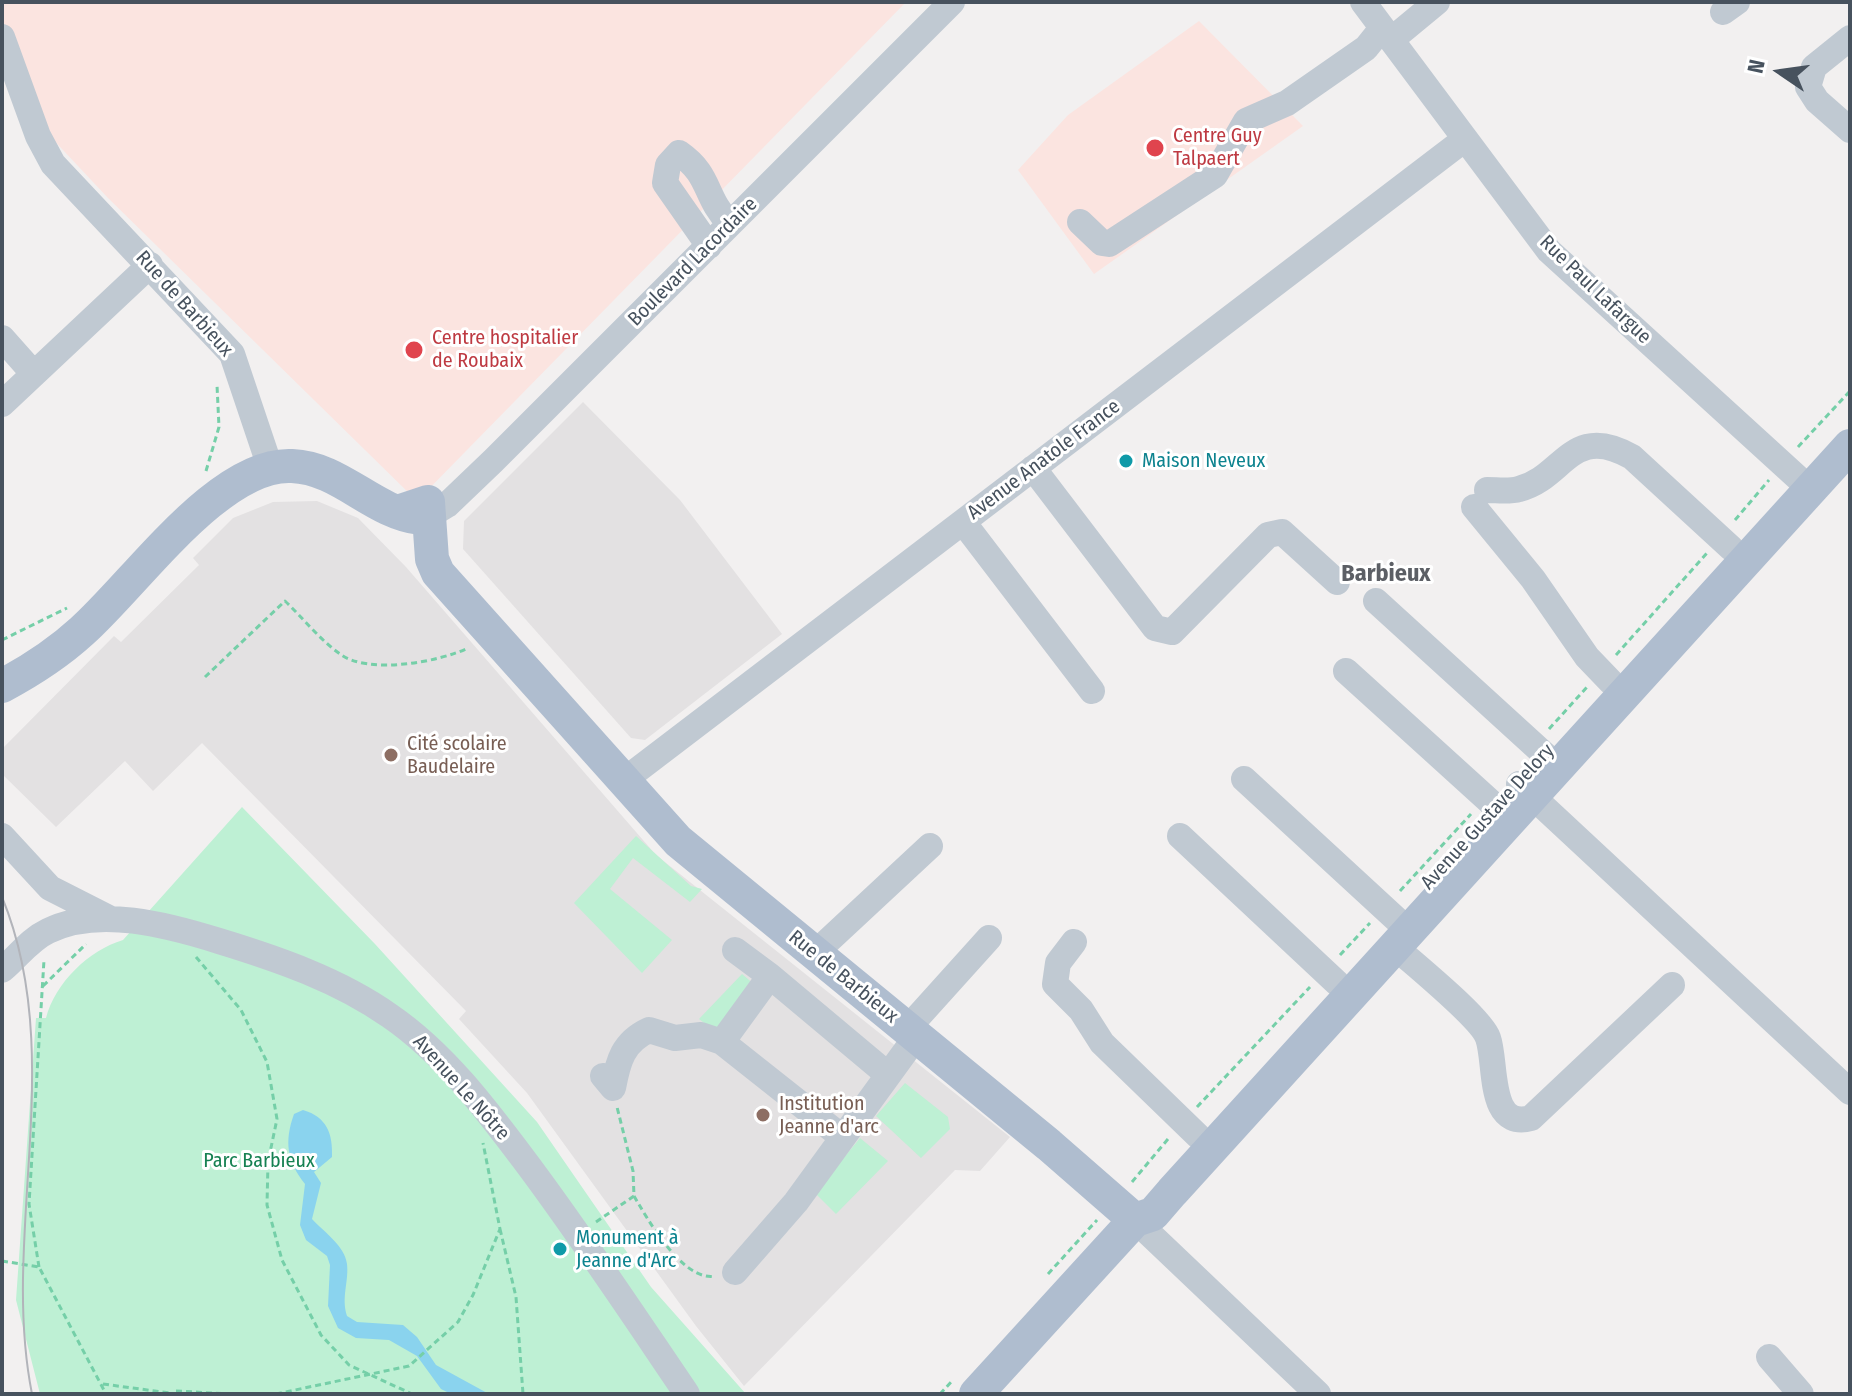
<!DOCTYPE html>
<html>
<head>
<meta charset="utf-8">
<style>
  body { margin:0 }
  #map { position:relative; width:1852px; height:1396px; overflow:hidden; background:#f2f0f0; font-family:"Fira Sans Condensed",sans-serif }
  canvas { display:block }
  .frame { position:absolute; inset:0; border:4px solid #47525e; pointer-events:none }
  .north { position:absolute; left:1740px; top:32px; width:80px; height:80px; -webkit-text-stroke:6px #fff; paint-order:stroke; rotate:283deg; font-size:22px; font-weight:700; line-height:32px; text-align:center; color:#47525e }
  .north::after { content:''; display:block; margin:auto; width:28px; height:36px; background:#47525e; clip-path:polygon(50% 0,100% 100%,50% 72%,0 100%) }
</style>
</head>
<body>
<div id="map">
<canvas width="1852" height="1396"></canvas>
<div class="frame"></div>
<div class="north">N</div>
</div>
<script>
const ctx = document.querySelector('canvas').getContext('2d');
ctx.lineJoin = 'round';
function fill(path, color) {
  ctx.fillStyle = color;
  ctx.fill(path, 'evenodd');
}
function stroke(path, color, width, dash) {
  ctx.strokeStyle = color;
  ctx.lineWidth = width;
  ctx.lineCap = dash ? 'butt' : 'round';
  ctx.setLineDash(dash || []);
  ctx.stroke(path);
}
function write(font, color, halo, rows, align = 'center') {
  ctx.font = font + ' "Fira Sans Condensed",sans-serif';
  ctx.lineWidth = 6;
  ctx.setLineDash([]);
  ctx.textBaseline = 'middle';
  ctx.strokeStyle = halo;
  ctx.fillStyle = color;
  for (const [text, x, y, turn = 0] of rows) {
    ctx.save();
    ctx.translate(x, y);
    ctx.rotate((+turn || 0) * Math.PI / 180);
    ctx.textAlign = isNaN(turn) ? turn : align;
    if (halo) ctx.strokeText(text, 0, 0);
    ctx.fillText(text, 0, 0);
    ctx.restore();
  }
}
fill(new Path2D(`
  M583 402 680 500 782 634 645 740 631 738 463 549 464 521Z
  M317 501 358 518 406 567 656 855 1010 1137 980 1171 955 1170 744 1386 696 1326 527 1093 459 1019 466 1011 202 743 153 791 125 761 56 827 2 774V749L114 636 121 642 199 565 193 558 233 518 273 502Z`), '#e3e1e2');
fill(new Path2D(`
  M2 2H906L417 501 108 198 47 133 2 18Z
  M1199 21 1303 126 1094 274 1018 170 1068 115Z`), '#fbe4e0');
fill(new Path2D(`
  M242 807 375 944 537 1122 651 1287 746 1394H40L16 1300 36 1018H46C55 983 89 950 123 940Z
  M636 836 691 886 702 889 690 902 633 858 610 889 672 940 642 973 574 903Z
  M742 974 755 985 716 1032 699 1019Z
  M905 1083 948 1117 950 1129 921 1158 876 1116Z
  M860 1138 888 1161 836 1214 815 1193Z`), '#bef0d4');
fill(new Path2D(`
  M303 1110C327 1117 333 1134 332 1157L314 1172 321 1183 312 1219C324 1232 345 1246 347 1264 349 1282 341 1297 347 1316L357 1322 403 1325 417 1337 436 1365 489 1394H451L441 1389 417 1356 389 1340 356 1338 338 1328 328 1306 330 1265 327 1256 306 1240 300 1225 305 1184C287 1161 284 1142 294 1114Z`), '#8ad3ee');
stroke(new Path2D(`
  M1798 447 1850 391
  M206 471 219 427 217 385
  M1735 520 1769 480
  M2 640 67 608
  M1616 655 1707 553
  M205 677 285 601C303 618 320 640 340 654 368 675 439 662 468 648
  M1549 729 1587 687
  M1400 891 1471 814
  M1340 955 1370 923
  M196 957 241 1010 267 1062 277 1119 268 1162 267 1205 282 1260 321 1335 349 1365 412 1394
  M43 986 86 944
  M1197 1107 1310 987
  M1132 1182 1168 1139
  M634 1196C648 1220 683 1282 715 1276
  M596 1222 634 1196 633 1171 617 1107
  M500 1229 516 1297 523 1394
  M2 1261 39 1267 106 1394
  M39 1267 29 1204 44 960
  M1048 1274 1097 1220
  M103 1384 177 1394
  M176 1391 231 1394
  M276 1394 409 1366 458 1322 473 1295 500 1229 483 1143
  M940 1394 952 1381`), '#75cfa8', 3, [6, 4]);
stroke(new Path2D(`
  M1363 2 1549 251 1810 489
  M1723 12 1737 2
  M2 37 38 136 53 164 232 354 270 467
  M1850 38 1814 67 1808 87 1817 101 1850 130
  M1391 40 1437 2
  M1080 222 1102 243 1109 244 1215 175 1246 121 1287 103 1366 48 1382 28
  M709 246 665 183 668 165 679 153C712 176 703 196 730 224
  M2 338 34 374
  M2 404 150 265
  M1033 468 1155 628 1172 632 1268 535 1282 532 1337 582
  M1487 490C1497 490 1509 492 1519 489 1564 478 1571 422 1632 457L1731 548
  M1474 507 1533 579 1587 657 1611 682
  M429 516 447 505 493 461 952 2
  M963 522 1092 691
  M1376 601 1545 755
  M1346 671 1497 808
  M1244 779 1396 919
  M623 781 1465 139
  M1519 784 1850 1092
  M2 836 50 888 111 919
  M1180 836 1337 983
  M1074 942 1058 963 1055 984 1081 1010 1102 1043 1198 1136
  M1395 947C1415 965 1481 1018 1488 1038 1497 1063 1487 1130 1531 1118L1672 985
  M735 950 770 976
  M815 953 930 846
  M2 970C18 957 29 940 48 931 98 906 168 925 219 941 278 959 339 980 390 1016 444 1053 486 1109 525 1161 582 1237 634 1316 687 1394
  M907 1029 989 938
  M603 1076 613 1088C618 1061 623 1042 649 1030L675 1038 701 1035 722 1042
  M842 1137 722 1042 770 976 887 1074
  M1135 1220 1318 1394
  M735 1272 796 1202 916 1037
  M1769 1357 1801 1394`), '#c0c9d2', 26);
stroke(new Path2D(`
  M401 511 428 502 432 559 438 573 678 841 1049 1145 1135 1220
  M2 686C30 671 58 653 82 631 135 584 219 462 292 466 341 468 372 512 420 518
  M976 1394 1135 1220 1153 1214 1172 1192 1850 446`), '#afbdcf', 34);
stroke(new Path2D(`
  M2 897C68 1057 0 1234 32 1394`), '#b2b4ba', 2);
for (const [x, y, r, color] of [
  [1155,148,10,"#e0444e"],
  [414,350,10,"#e0444e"],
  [1126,461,8,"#0f9aa8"],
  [391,755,8,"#8d6e63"],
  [763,1115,8,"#8d6e63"],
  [560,1249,8,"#0f9aa8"]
]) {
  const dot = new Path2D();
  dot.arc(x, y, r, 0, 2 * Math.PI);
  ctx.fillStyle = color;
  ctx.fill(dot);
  stroke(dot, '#fff', 3);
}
write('20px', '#be3a42', '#fff', [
  ["Centre Guy",1173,136],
  ["Talpaert",1173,159],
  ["Centre hospitalier",432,338],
  ["de Roubaix",432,361]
], 'left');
write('20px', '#47525e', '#fff', [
  ["Boulevard Lacordaire",693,262,-45],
  ["Rue Paul Lafargue",1595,290,44],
  ["Rue de Barbieux",184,304,48],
  ["Avenue Anatole France",1044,460,-37],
  ["Avenue Gustave Delory",1488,817,-48],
  ["Rue de Barbieux",843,977,39],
  ["Avenue Le Nôtre",461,1088,48]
]);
write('20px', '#0d838f', '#fff', [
  ["Maison Neveux",1142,461],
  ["Monument à",576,1238],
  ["Jeanne d'Arc",576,1261]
], 'left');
write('20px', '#785e54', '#fff', [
  ["Cité scolaire",407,744],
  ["Baudelaire",407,767],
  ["Institution",779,1104],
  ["Jeanne d'arc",779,1127]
], 'left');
write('20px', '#168152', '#fff', [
  ["Parc Barbieux",259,1161]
]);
write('bold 24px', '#5c5f65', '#fff', [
  ["Barbieux",1386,574]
]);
</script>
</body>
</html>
